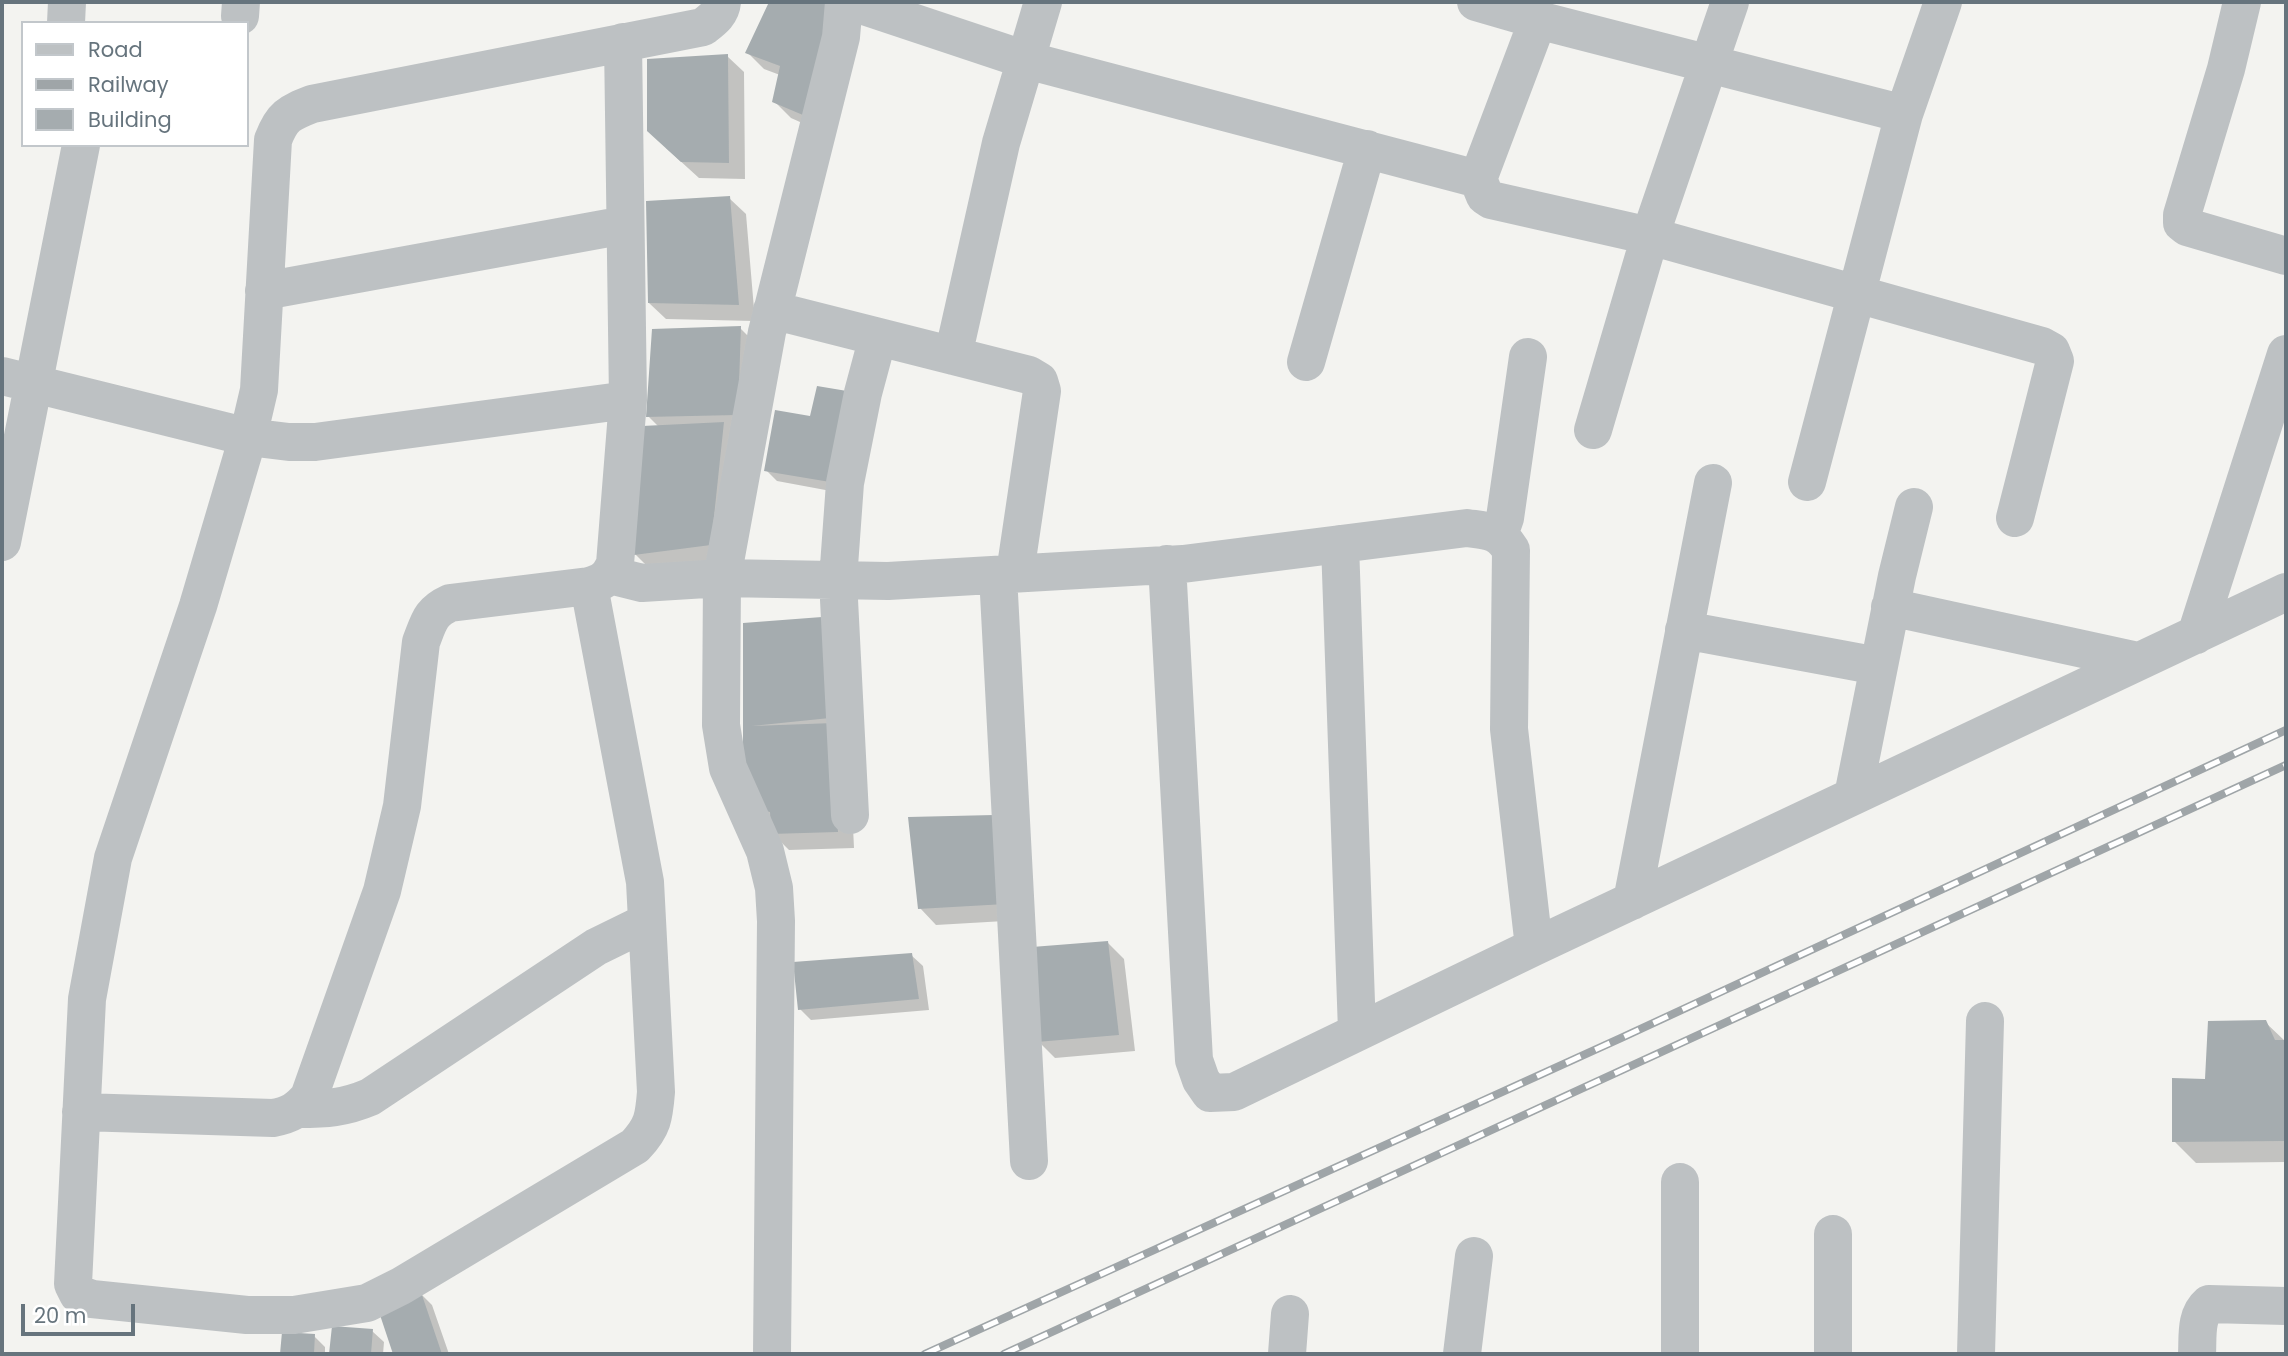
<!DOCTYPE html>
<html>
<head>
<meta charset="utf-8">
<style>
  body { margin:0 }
  #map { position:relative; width:2288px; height:1356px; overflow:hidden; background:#f3f3f0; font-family:Poppins,sans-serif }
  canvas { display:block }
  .frame { position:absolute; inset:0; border:4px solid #66747d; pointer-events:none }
  .legend { position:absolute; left:21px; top:21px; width:228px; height:126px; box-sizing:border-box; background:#fff; border:2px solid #c2c7cb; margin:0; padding:9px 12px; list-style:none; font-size:21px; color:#66747d }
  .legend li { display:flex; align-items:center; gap:14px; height:35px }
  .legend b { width:35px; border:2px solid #c2c7cb }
  .scale { position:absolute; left:21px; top:1304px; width:114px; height:32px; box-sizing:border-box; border:4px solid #66747d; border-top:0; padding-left:9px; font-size:21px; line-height:24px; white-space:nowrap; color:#66747d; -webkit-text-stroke:5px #fff; paint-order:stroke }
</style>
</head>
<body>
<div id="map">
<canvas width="2288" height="1356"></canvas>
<div class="frame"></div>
<ul class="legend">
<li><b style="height:9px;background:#bdc1c3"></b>Road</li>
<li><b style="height:9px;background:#9fa5a8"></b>Railway</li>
<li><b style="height:19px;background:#a5acaf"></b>Building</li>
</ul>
<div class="scale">20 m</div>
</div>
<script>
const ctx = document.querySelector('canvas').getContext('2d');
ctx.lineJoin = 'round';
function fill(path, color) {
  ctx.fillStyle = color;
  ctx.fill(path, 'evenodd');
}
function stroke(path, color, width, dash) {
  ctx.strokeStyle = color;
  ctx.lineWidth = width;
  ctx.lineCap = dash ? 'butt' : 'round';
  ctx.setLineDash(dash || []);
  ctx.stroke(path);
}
fill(new Path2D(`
  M771 2H852L827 134 791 118 774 101 780 75 764 69 747 52Z
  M727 56 744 72 745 179 699 178 666 148Z
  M729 198 746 214 755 321 666 319 649 303Z
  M740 328 757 345 727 561 652 571 635 554 659 427 648 416Z
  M777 412 847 494 777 481 766 470Z
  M745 625 849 742 854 848 789 850 773 834 745 779Z
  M994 816 1022 920 936 925 920 908Z
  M1108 943 1124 959 1135 1051 1055 1058 1038 1041Z
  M911 955 923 966 929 1010 811 1020 800 1009Z
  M2265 1022 2286 1042V1162L2196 1163 2174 1141 2206 1081Z
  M421 1294 432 1305 449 1354H395L380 1307Z
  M333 1328 372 1331 384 1342 383 1354H331Z
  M283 1334 314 1336 325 1347V1354H282Z`), '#0003');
fill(new Path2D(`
  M769 2H832L810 118 772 102 780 66 745 53Z
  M728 54 729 163 681 162 647 131V59Z
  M730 196 739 305 648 303 646 201Z
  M741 326 738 415 646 417 652 329Z
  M817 386 853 392 836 483 764 471 775 410 810 416Z
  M724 422 711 545 634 555 642 426Z
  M822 617 830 718 752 726 833 723 838 832 771 834 770 812 760 810 743 780V623Z
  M994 815 1006 904 918 909 908 817Z
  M1108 941 1119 1035 1037 1042 1032 947Z
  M912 953 919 999 798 1010 793 962Z
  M2266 1020 2275 1040H2286V1141L2172 1142V1078L2205 1079 2208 1021Z
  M421 1292 442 1354H393L377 1306Z
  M332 1326 373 1329 371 1354H329Z
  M282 1332 315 1334 314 1354H280Z`), '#a5acaf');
stroke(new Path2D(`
  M852 2 1026 60 1478 179 1485 196 1491 200 1650 236 2042 346 2051 351 2055 361 2015 518
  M1476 2 1538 20 1904 114
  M2242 2 2226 69 2182 215V223L2187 227 2286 256
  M240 16 241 2
  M66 23 67 2
  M1478 179 1538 20
  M264 291 625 225
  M772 310 1029 375 1039 381 1042 391 1015 573
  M953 356 1001 143 1043 2
  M1306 362 1367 149
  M2 376 248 437 289 442H315L628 400
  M1593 430 1650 236 1730 2
  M1807 482 1904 114 1943 2
  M1499 535 1505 518 1528 357
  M2 542 81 145
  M1340 544 1357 1031
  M1167 564 1194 1060 1201 1080 1210 1093 1234 1092 1534 947 2286 592
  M610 575 642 583 722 578 888 581 1183 564 1467 528C1488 531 1499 530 1511 550L1509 729 1534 947
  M998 575 1029 1161
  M589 586 645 882 656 1092C654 1117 653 1127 635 1146L401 1286 367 1303 294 1315H247L92 1299 78 1294 73 1284 87 999 113 858 198 606 248 437 259 390 273 140C282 116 289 113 312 104L703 27C712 20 721 14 722 2
  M1890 607 2138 661
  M1684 630 1878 666
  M2196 635 2286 354
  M1853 796 1897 576 1914 507
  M850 815 838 580 845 483 863 393 878 337
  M1632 901 1713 483
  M298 1109C326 1109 344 1108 370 1097L596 947 647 922
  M81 1112 273 1118C290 1115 298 1110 309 1097L382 891 402 806 421 642C429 622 430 612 450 603L589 586C604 582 609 577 615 564L628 400 623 42
  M1680 1182V1354
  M1833 1234V1354
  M772 1354 776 921 774 888 765 851 728 768 721 725 722 578 767 332 841 37 844 2
  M1287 1354 1290 1314
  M1462 1354 1474 1256
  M1976 1354 1985 1021
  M2197 1354C2198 1337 2195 1316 2209 1304L2286 1306`), '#bdc1c3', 38);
const rail = new Path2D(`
  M925 1354 1621 1038 2286 730
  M1004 1354 2286 765`);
stroke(rail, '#9fa5a8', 8);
stroke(rail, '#fff', 5, [16]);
</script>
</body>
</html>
